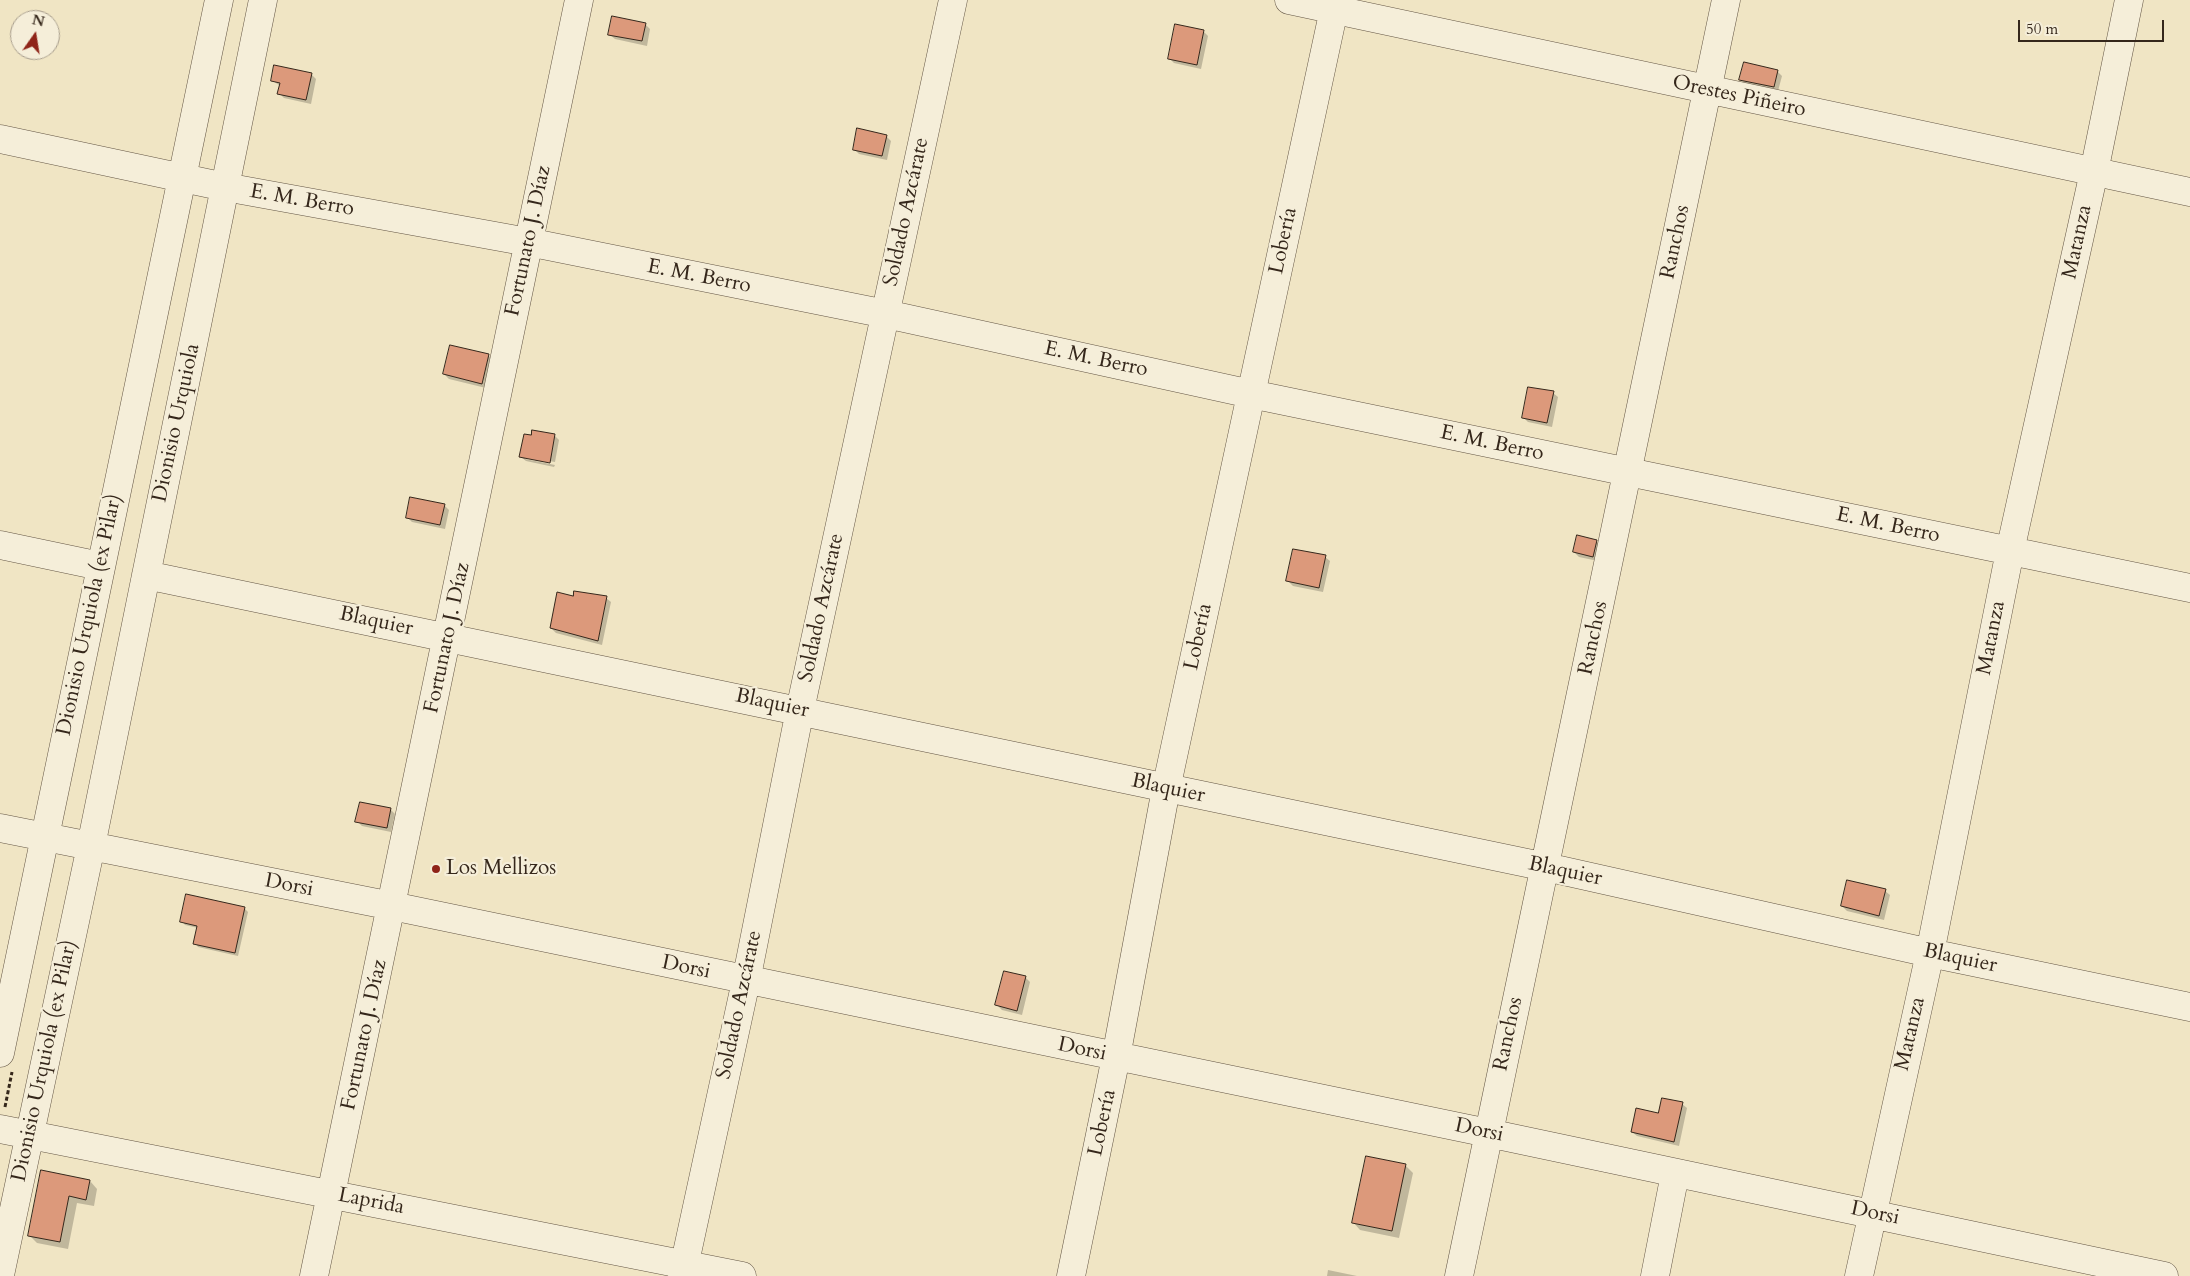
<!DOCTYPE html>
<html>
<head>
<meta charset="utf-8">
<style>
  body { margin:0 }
  #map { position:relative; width:2190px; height:1276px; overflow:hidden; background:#f0e5c4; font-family:Cardo,serif }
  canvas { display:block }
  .north { position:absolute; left:10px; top:10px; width:50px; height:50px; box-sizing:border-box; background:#f5eed9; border:1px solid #a89e8d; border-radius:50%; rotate:13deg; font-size:14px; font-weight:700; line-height:20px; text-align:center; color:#35271b }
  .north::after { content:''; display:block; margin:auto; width:18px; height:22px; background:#8f2418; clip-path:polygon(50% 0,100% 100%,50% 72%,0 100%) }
  .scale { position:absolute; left:2018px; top:20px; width:146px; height:22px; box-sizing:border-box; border:2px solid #35271b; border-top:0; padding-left:6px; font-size:15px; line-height:18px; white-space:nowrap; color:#35271b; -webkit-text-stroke:4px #f5eed9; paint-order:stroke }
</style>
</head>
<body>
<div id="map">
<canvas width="2190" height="1276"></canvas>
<div class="north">N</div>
<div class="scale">50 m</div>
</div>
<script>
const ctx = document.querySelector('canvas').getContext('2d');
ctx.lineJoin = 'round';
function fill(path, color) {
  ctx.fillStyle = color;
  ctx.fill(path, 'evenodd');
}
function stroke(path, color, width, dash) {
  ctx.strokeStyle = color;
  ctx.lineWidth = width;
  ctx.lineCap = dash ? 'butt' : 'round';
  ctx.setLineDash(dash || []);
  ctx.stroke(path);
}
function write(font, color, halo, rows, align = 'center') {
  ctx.font = font + ' Cardo,serif';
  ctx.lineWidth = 4.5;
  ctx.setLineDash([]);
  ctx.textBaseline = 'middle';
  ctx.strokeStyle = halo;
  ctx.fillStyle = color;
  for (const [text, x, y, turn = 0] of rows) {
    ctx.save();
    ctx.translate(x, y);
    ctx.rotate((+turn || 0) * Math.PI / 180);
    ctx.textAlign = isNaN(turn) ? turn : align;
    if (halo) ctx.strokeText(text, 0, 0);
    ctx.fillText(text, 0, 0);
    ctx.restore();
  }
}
fill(new Path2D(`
  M645 24 650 29 647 46 615 39 610 35Z
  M1204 32 1208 36 1201 69 1174 63 1169 58Z
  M1777 71 1782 76 1778 91 1745 84 1741 80Z
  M311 74 316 79 311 104 284 98 279 93 280 86 272 80Z
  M886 136 891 141 887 160 859 154 854 149Z
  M488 355 493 360 486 388 449 379 444 374Z
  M1553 393 1558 397 1552 427 1528 422 1523 417Z
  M555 436 559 440 555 462 525 457V459L555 465 554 467 526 461 521 457Z
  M444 505 449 510 445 529 412 522 407 517Z
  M1596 541 1601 546 1598 561 1579 557 1574 552Z
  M1325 557 1330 561 1323 592 1293 586 1288 581Z
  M574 597 606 598 611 602 602 645 556 633 551 628Z
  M390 809 395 814 391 832 362 826 357 821Z
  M1885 891 1890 895 1884 920 1847 911 1842 906Z
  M244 908 248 912 238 956 198 947 195 943 198 928 185 925 182 921Z
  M1025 977 1030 982 1022 1015 1002 1010 997 1005Z
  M1682 1104 1687 1108 1679 1146 1637 1136 1632 1132Z
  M1367 1157 1406 1166 1413 1173 1399 1238 1360 1230 1353 1222Z
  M42 1171 90 1181 97 1189 94 1206 77 1203 68 1249 37 1243 29 1235Z
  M1328 1270 1357 1276H1327Z`), '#0003');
const building = new Path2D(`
  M612 16 646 23 642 41 608 35Z
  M1175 24 1204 30 1197 65 1168 59Z
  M1744 62 1778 70 1774 87 1739 80Z
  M274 65 312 73 306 100 277 94 280 83 271 81Z
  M857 128 887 135 882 156 853 150Z
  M450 345 489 354 482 384 443 374Z
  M1528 387 1554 391 1547 423 1522 418Z
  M532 430 555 434 550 463 519 457 524 434 531 435Z
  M410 497 445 504 440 525 406 518Z
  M1577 535 1597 540 1593 557 1573 552Z
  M1293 549 1326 555 1319 588 1286 581Z
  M574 591 607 596 598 641 550 628 557 592 573 596Z
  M360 802 391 808 387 828 355 822Z
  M1847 880 1886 889 1879 916 1841 906Z
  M186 894 245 907 235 953 193 944 197 926 180 922Z
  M1004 971 1026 976 1017 1011 995 1005Z
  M1662 1098 1683 1102 1674 1142 1631 1132 1636 1108 1658 1113Z
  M1366 1156 1406 1164 1392 1231 1352 1223Z
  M41 1170 90 1180 86 1200 69 1196 60 1242 28 1236Z`);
fill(building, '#dc997b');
stroke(building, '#35271b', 1);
const minor = new Path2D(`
  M1289 0 2190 192
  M0 139 225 187 528 242 886 314 1251 394 2190 588
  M0 545 100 566
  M146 575 1546 867 1930 953 2190 1007
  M0 828 392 906 1488 1133 2164 1276
  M0 1053 219 0
  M0 1129 742 1276
  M0 1275 91 846 263 0
  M314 1276 579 0
  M682 1276 746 981 800 710 953 0
  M1071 1276 1116 1057 1166 789 1336 0
  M1459 1276 1726 0
  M1655 1276 1675 1174
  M1859 1276 1930 953 2010 551 2094 172 2129 0`);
stroke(minor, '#645645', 29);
stroke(new Path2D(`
  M5 1107 12 1072`), '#35271b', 3, [4, 2.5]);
stroke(minor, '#f5eed9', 28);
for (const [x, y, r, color] of [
  [436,869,5,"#8f2418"]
]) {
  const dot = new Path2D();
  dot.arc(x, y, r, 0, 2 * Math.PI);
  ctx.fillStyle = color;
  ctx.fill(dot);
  stroke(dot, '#f5eed9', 2);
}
write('21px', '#35271b', '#f5eed9', [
  ["Orestes Piñeiro",1739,97,12],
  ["E. M. Berro",302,201,10],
  ["Soldado Azcárate",907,212,-78],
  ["Fortunato J. Díaz",529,241,-78],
  ["Lobería",1284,241,-78],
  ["Ranchos",1676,242,-78],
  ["Matanza",2078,242,-78],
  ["E. M. Berro",699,277,11],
  ["E. M. Berro",1096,360,12],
  ["Dionisio Urquiola",177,423,-78],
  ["E. M. Berro",1492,444,12],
  ["E. M. Berro",1888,526,12],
  ["Soldado Azcárate",822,608,-78],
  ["Dionisio Urquiola (ex Pilar)",90,615,-78],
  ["Blaquier",376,622,12],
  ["Lobería",1199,637,-78],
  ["Fortunato J. Díaz",448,638,-78],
  ["Ranchos",1594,638,-78],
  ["Matanza",1992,638,-79],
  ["Blaquier",772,704,12],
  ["Blaquier",1168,789,12],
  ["Blaquier",1565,872,12],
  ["Dorsi",289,886,11],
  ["Blaquier",1960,959,12],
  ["Dorsi",686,968,12],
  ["Soldado Azcárate",740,1005,-78],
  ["Ranchos",1509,1034,-78],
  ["Matanza",1911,1034,-77],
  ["Fortunato J. Díaz",365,1035,-78],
  ["Dorsi",1082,1050,12],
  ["Dionisio Urquiola (ex Pilar)",45,1061,-78],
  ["Lobería",1103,1123,-78],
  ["Dorsi",1479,1131,12],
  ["Laprida",371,1202,11],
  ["Dorsi",1875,1214,12]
]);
write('21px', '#35271b', '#f5eed9', [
  ["Los Mellizos",446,869]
], 'left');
</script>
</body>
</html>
